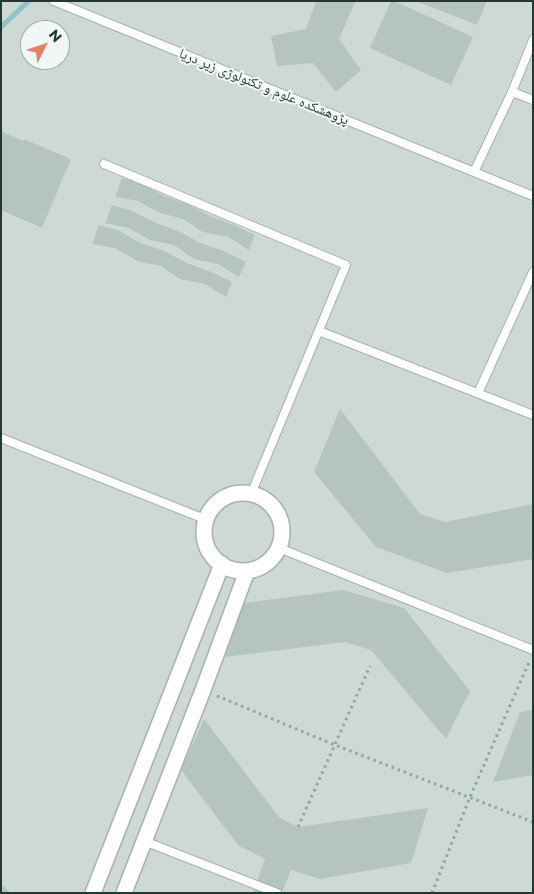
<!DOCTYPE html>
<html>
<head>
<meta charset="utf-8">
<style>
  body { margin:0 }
  #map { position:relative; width:534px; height:894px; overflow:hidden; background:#e1eae5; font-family:Montserrat,sans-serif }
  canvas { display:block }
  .frame { position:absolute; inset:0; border:2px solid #233832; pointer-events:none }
  .north { position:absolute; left:20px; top:20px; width:50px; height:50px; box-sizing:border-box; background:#f1f7f4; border:1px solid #9faba6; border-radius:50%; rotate:49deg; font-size:14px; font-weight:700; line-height:20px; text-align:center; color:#233832 }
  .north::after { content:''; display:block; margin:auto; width:18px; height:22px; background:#e28266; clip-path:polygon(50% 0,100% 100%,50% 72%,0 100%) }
</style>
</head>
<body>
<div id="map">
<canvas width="534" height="894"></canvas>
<div class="frame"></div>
<div class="north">N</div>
</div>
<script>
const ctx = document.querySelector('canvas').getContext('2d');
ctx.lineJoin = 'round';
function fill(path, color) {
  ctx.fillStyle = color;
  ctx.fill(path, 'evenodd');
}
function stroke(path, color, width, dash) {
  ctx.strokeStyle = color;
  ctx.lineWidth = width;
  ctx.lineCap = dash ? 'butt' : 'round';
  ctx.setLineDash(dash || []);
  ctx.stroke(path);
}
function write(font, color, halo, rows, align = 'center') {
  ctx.font = font + ' Montserrat,"Noto Naskh Arabic",sans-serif';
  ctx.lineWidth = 4;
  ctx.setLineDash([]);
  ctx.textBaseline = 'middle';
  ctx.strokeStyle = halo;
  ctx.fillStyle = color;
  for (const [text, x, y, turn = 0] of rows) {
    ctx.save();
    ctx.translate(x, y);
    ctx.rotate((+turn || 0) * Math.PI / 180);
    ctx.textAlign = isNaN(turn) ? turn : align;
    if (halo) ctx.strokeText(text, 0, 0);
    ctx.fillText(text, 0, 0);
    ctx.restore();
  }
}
fill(new Path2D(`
  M1 1H533V893H1ZM30 30H60V60H30Z`), '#cfd9d4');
stroke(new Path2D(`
  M1 27 29 1`), '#8fc1c9', 5);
fill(new Path2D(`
  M316 1 355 2 339 39 361 70 336 92 313 63 277 66 271 36 306 29Z
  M391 1H394L473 37 451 85 370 48Z
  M416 1H487L477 25Z
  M1 131 23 141 24 139 71 159 42 228 1 210Z
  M122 178 140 183 164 196 187 204 210 216 234 225 255 235 249 250 228 237 203 232 183 219 160 213 138 201 115 197Z
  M112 205 130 210 154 222 178 231 200 243 224 251 246 262 239 277 218 264 194 259 174 245 150 240 129 228 105 223Z
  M99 225 117 230 141 243 164 251 187 263 211 272 232 282 226 297 205 284 180 279 161 266 137 261 115 248 92 244Z
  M340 409 420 514 445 522 533 504V559L447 573 376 547 314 472Z
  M343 590 404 608 470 691 446 739 371 650 345 642 225 657 244 603Z
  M533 710V775L493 782 520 712Z
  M204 719 279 817 298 827 428 808 411 863 320 879 291 870 282 893H253L265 859 239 846 181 770Z
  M4 886 10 893H1V888Z`), '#b6c4be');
const lane = new Path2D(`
  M54 1 474 172
  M533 40 512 92 474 172 533 196
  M512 92 533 100
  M104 164 346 265 251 494
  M319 331 533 415
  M478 393 533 272
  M1 438 207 520
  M279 548 533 650
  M144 841 277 893`);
const street = new Path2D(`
  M204 532a39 39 0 1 1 78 0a39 39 0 1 1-78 0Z
  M93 893 222 564
  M124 893 203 690 247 571`);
stroke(lane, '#a4b1ac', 10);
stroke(street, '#a4b1ac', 18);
stroke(new Path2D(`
  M217 696 335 745 533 822
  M298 827 370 666
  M432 893 470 797 530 660`), '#85aa9d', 3, [2.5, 4]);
stroke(lane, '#fff', 8);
stroke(street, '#fff', 15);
write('14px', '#233832', '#f1f7f4', [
  ["پژوهشکده علوم و تکنولوژی زیر دریا",264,87,22]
]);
</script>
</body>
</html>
